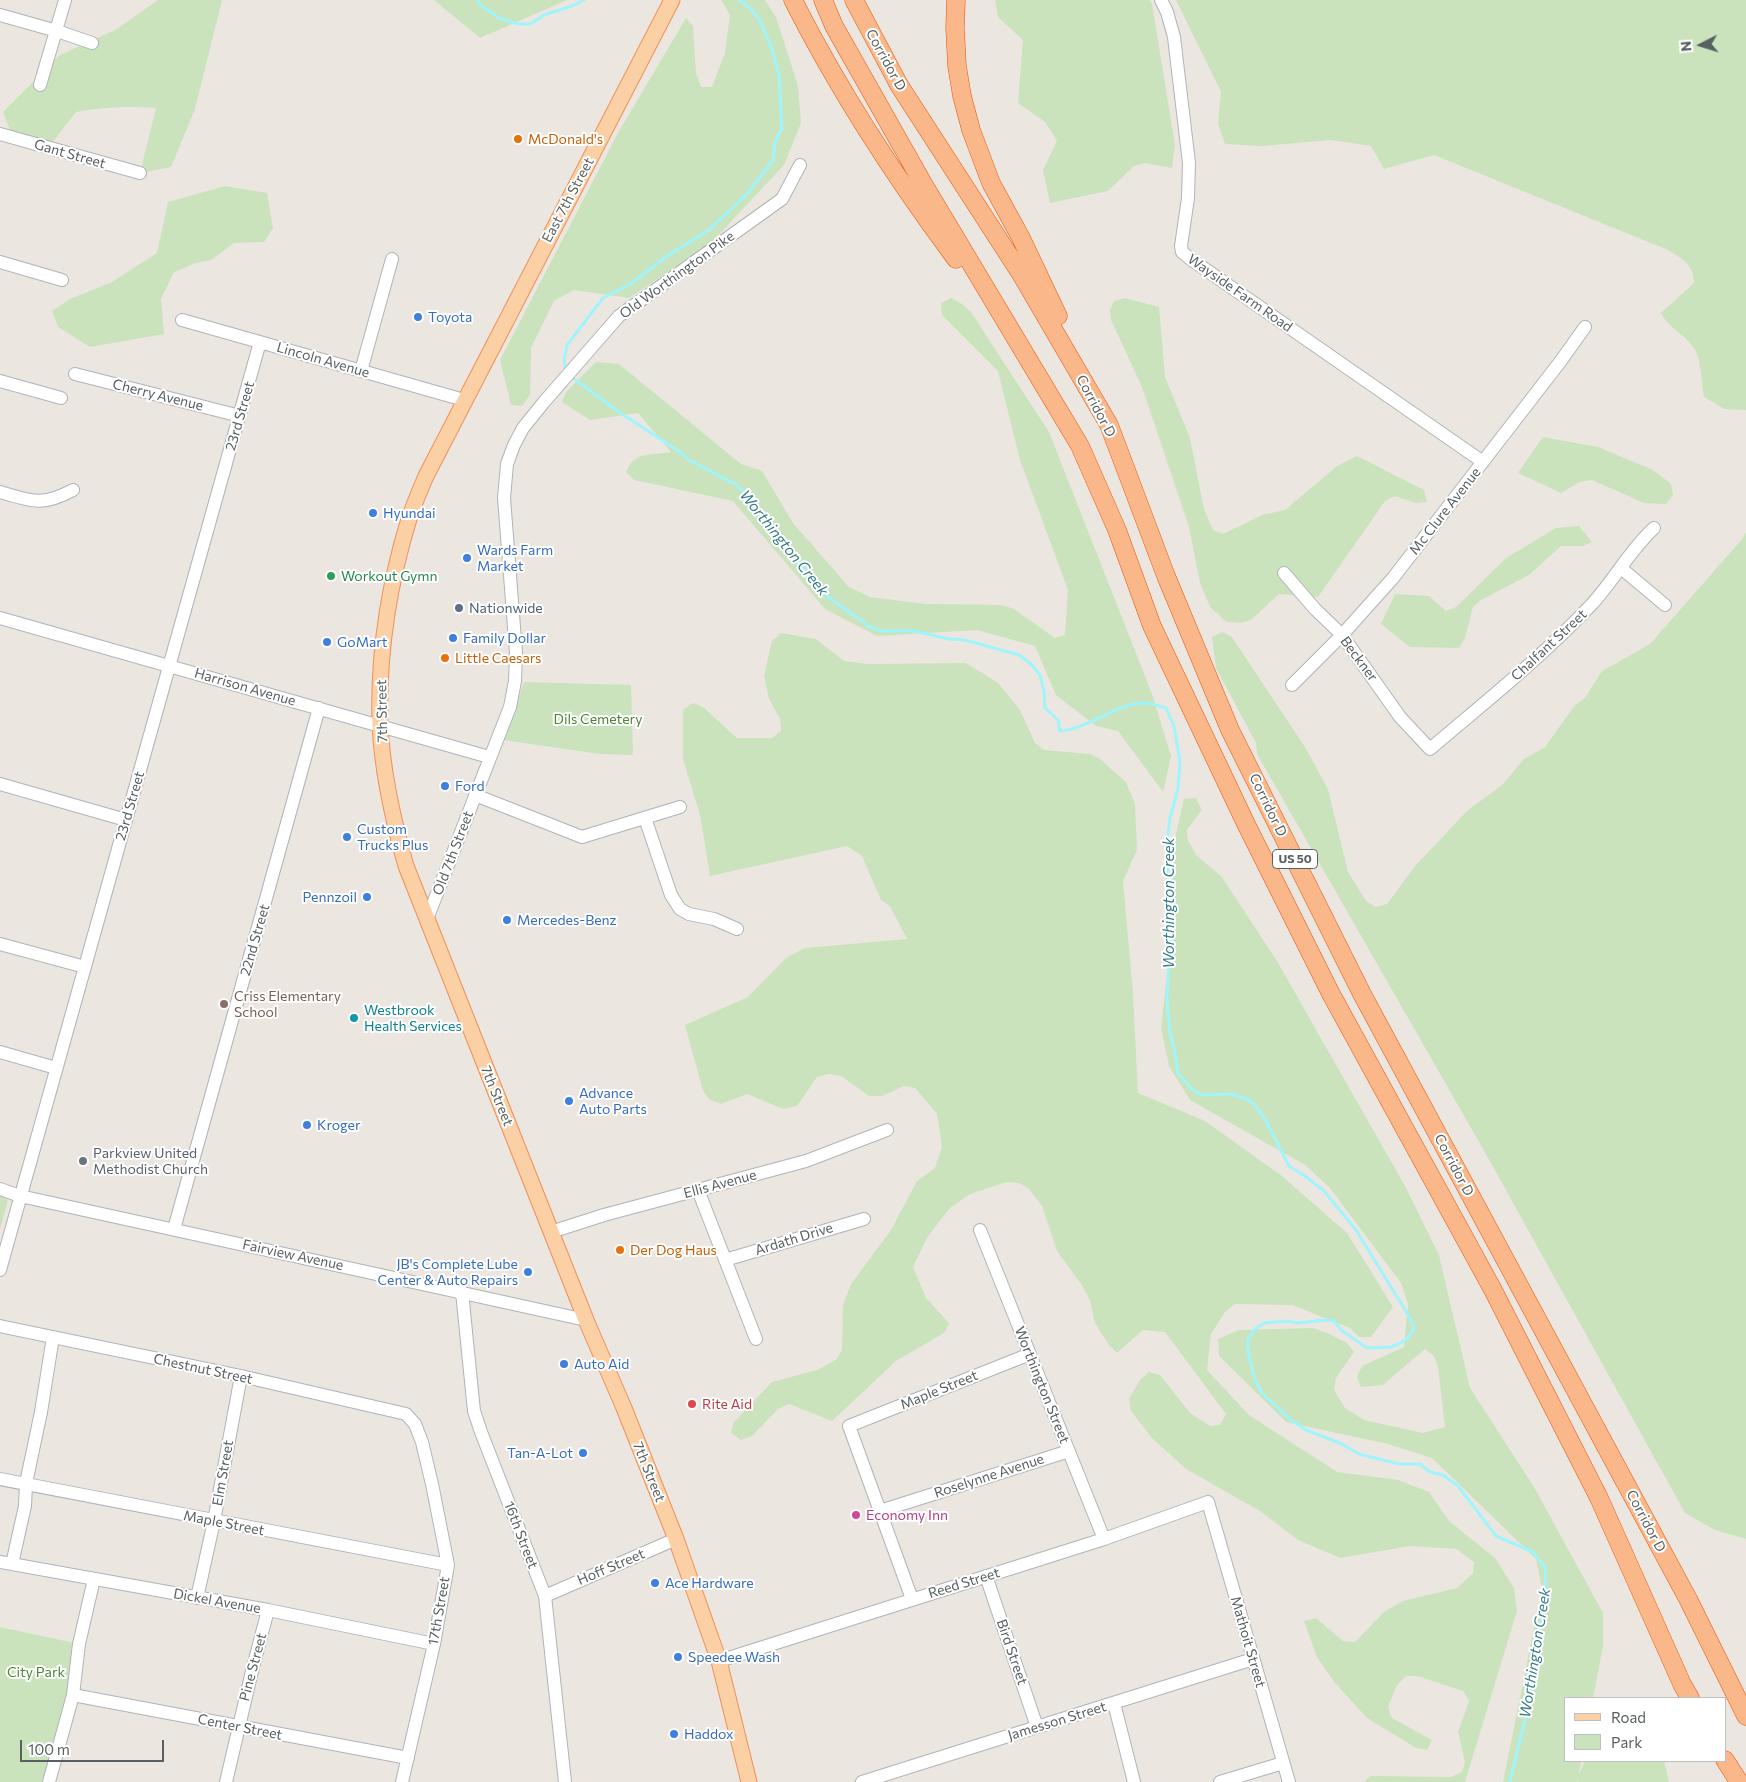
<!DOCTYPE html>
<html>
<head>
<meta charset="utf-8">
<style>
  body { margin:0 }
  #map { position:relative; width:1746px; height:1782px; overflow:hidden; background:#ece6e1; font-family:Commissioner,sans-serif }
  canvas { display:block }
  .legend { position:absolute; left:1564px; top:1697px; width:162px; height:65px; box-sizing:border-box; background:#fff; border:1px solid #bdbfc0; margin:0; padding:6px 9px; list-style:none; font-size:15px; color:#596061 }
  .legend li { display:flex; align-items:center; gap:10px; height:25px }
  .legend b { width:25px; border:1px solid #bdbfc0 }
  .north { position:absolute; left:1676px; top:20px; width:50px; height:50px; -webkit-text-stroke:4px #fff; paint-order:stroke; rotate:265deg; font-size:14px; font-weight:700; line-height:20px; text-align:center; color:#596061 }
  .north::after { content:''; display:block; margin:auto; width:18px; height:22px; background:#596061; clip-path:polygon(50% 0,100% 100%,50% 72%,0 100%) }
  .scale { position:absolute; left:20px; top:1740px; width:144px; height:22px; box-sizing:border-box; border:2px solid #596061; border-top:0; padding-left:6px; font-size:15px; line-height:18px; white-space:nowrap; color:#596061; -webkit-text-stroke:4px #fff; paint-order:stroke }
</style>
</head>
<body>
<div id="map">
<canvas width="1746" height="1782"></canvas>
<ul class="legend">
<li><b style="height:6px;background:#fcd0a5"></b>Road</li>
<li><b style="height:14px;background:#cae3bd"></b>Park</li>
</ul>
<div class="north">N</div>
<div class="scale">100 m</div>
</div>
<script>
const ctx = document.querySelector('canvas').getContext('2d');
ctx.lineJoin = 'round';
function fill(path, color) {
  ctx.fillStyle = color;
  ctx.fill(path, 'evenodd');
}
function stroke(path, color, width, dash) {
  ctx.strokeStyle = color;
  ctx.lineWidth = width;
  ctx.lineCap = dash ? 'butt' : 'round';
  ctx.setLineDash(dash || []);
  ctx.stroke(path);
}
function write(font, color, halo, rows, align = 'center') {
  ctx.font = font + ' Commissioner,sans-serif';
  ctx.lineWidth = 4;
  ctx.setLineDash([]);
  ctx.textBaseline = 'middle';
  ctx.strokeStyle = halo;
  ctx.fillStyle = color;
  for (const [text, x, y, turn = 0] of rows) {
    ctx.save();
    ctx.translate(x, y);
    ctx.rotate((+turn || 0) * Math.PI / 180);
    ctx.textAlign = isNaN(turn) ? turn : align;
    if (halo) ctx.strokeText(text, 0, 0);
    ctx.fillText(text, 0, 0);
    ctx.restore();
  }
}
fill(new Path2D(`
  M158 0H222L195 109 171 167 140 173 156 108C128 106 103 107 76 112L52 143 12 135 3 112 60 55 117 29Z
  M434 0H567L480 38Z
  M721 0H765L776 17 798 86 801 123 784 165 712 242 629 298 574 290 554 301 531 348 530 395 522 406 511 405 500 360 618 133 686 18 693 26 696 73 701 87H712L725 53 730 15Z
  M995 0H1150L1152 4 1175 145 1172 168 1145 163 1134 166 1108 191 1050 203 1043 170 1057 141 1045 122 1018 103 1023 40 998 17Z
  M1176 0H1746V410L1724 409 1704 397C1702 386 1701 363 1697 354 1690 336 1669 330 1661 313L1694 283C1693 263 1683 260 1668 250L1434 155 1384 169 1371 146 1331 140 1262 146 1225 144 1218 124 1221 92Z
  M225 186 267 193 273 228 264 242 234 243 211 260 196 263 174 272 161 299 164 334 90 347 58 327 52 311 70 299 112 282 157 253 168 202Z
  M951 298 962 304 971 312 1049 432 1152 694 1171 756 1163 792 1118 731 1096 726 1056 695 1035 646 977 630 877 636 825 609 733 501 634 480 626 472C635 450 651 456 671 452L638 413 590 420 562 402 566 392 596 362 619 364 741 464 762 471 793 523 849 587 870 597 926 604 1002 605 1014 609 1055 638 1065 635 1068 590 1020 460 998 371 942 315 941 303Z
  M1125 298 1159 307 1165 377 1190 438 1204 509 1213 530 1223 534 1262 515 1285 510 1337 466 1357 456 1424 490 1427 502 1416 503 1395 496 1385 501 1318 597 1279 594 1251 620 1240 623 1227 622 1210 607 1200 583 1189 527 1142 387 1111 320 1110 310 1114 301Z
  M1543 437 1598 447 1653 470 1671 484 1673 495 1666 504 1644 503 1592 480 1580 482 1561 493 1518 473Z
  M1579 526 1592 542 1583 546H1561L1529 575 1481 600 1473 607 1465 638 1459 648 1410 647 1381 624 1395 594 1429 596 1446 611 1456 607 1506 558 1556 528Z
  M1746 532V1539L1715 1530 1685 1513 1487 1156 1257 754 1256 743 1216 668 1212 637 1222 632 1232 637 1305 747 1328 789 1348 872 1366 901 1376 907 1387 904 1415 866 1468 810 1502 785 1524 759 1545 747 1575 705 1585 698 1602 671 1650 644 1743 538Z
  M781 633 816 639 844 661 868 664 966 663 998 683 1020 710 1035 743 1044 750 1090 754 1100 759 1126 782 1135 804 1137 850 1123 881 1133 994 1138 1093 1205 1121 1282 1176 1347 1233 1393 1307 1371 1337H1359L1350 1328 1292 1305 1235 1304 1225 1312 1211 1334 1207 1370 1249 1415 1337 1472 1398 1480 1429 1492 1449 1521 1495 1558 1514 1588 1517 1611 1465 1782H1364L1370 1776 1451 1777 1462 1772 1465 1762 1458 1732 1469 1701 1463 1691 1417 1676H1406L1397 1685 1388 1707 1392 1718 1432 1740 1427 1750 1416 1748 1367 1718 1335 1683 1317 1657 1304 1621 1316 1618 1343 1641 1355 1642 1384 1612 1403 1601 1457 1588 1473 1573 1474 1562 1456 1549 1410 1546 1340 1558 1298 1540 1260 1511 1186 1469 1151 1437 1131 1411 1129 1399 1140 1380 1149 1372 1160 1375 1190 1413 1210 1426 1220 1425 1226 1414 1165 1332 1143 1330 1117 1353 1109 1345 1095 1323 1090 1300 1081 1284 1057 1251 1042 1206 1029 1189 1019 1183 1007 1182 970 1194 950 1208 928 1236 913 1267 926 1298 949 1323 944 1333 896 1361 832 1421 789 1404 778 1409 752 1436 741 1440 731 1433 734 1422 772 1382 817 1370 836 1360 842 1350 843 1305 851 1284 891 1230 917 1181 935 1168 942 1147 937 1114 915 1088 904 1086 882 1096H869L841 1076 829 1074 817 1077 797 1106 783 1109 747 1094 721 1104 710 1100 703 1091 685 1025 748 997 786 958 805 948 907 939 890 906 881 900 862 856 847 846 710 876 700 815 683 759V710L693 703 703 707 737 738H772L781 731 780 719 769 699 764 676 772 641Z
  M524 682 631 685 633 755 600 754 503 740Z
  M1196 798 1202 810 1187 830 1188 841 1197 856 1222 877 1277 961 1405 1186 1439 1255 1470 1388 1534 1487 1603 1613V1646L1593 1698H1565V1761H1581L1579 1774 1585 1761H1664L1669 1782H1578L1577 1779V1782H1503L1542 1588 1536 1559 1432 1458 1388 1444 1286 1422 1219 1356 1218 1339 1239 1330 1313 1328 1327 1333 1347 1343 1354 1352 1336 1378 1334 1390 1345 1408 1364 1420 1423 1433 1445 1427 1438 1367 1434 1356 1425 1349 1383 1385 1361 1387 1357 1377 1362 1366 1404 1347 1408 1304 1401 1283 1330 1188 1305 1165 1190 1100 1169 1066 1161 1028 1169 959 1174 843 1184 799Z
  M0 1197 8 1200 0 1229Z
  M0 1627 79 1644 48 1782H0Z`), '#cae3bd');
stroke(new Path2D(`
  M478 0 479 4 499 18 518 24H531L544 15 572 6 584 0
  M566 371 564 360 567 345 603 298 632 283 667 256 709 230 747 194 773 160 775 142 782 128 779 75 771 46 759 19 751 9 739 0
  M570 376 619 412 680 452 689 460 737 485 760 511 784 547 798 562 824 594 849 612 860 619 869 627 883 631H914L949 639 965 640 1019 655 1030 663 1040 675 1044 691 1045 708 1058 720 1060 731C1090 728 1113 705 1143 703 1150 702 1159 706 1166 708L1174 726 1180 761 1178 788 1170 818 1167 842 1168 917 1170 941 1167 999 1170 1033 1176 1057 1178 1074 1191 1088 1201 1095 1231 1094 1245 1098 1254 1104 1265 1119 1289 1166 1305 1176 1324 1191 1356 1230 1410 1318 1414 1328 1408 1338 1399 1344 1391 1347 1367 1348 1341 1330 1334 1321 1325 1320 1298 1323 1287 1321 1264 1323 1255 1329 1248 1339V1352L1255 1380 1262 1393 1291 1420 1306 1430 1342 1444 1359 1454 1399 1464H1420L1430 1472 1443 1475 1458 1486 1496 1536 1533 1552 1545 1567 1546 1595 1527 1711 1510 1782`), '#a0f4fc', 3);
const minor = new Path2D(`
  M1161 0 1167 12 1174 37 1189 163 1188 198 1181 246 1182 252 1192 260 1483 462
  M0 15 57 31 92 43
  M40 85 65 0
  M0 134 140 173
  M0 262 62 280
  M182 320 464 400
  M361 371 392 259
  M75 374 240 416
  M0 381 61 398
  M0 492C32 501 41 507 73 490
  M1621 568 1665 605
  M1284 573 1315 609 1342 635 1400 717 1430 749C1485 702 1542 657 1592 604 1614 580 1630 550 1654 528
  M0 618 489 757
  M1292 685 1342 635 1393 578 1560 362 1585 327
  M0 784 126 820
  M475 795 582 837 680 807
  M645 818 671 895 680 909 689 914 714 919 737 929
  M427 919 510 707 515 681 516 653 504 498 507 464 514 445 523 428 544 402 619 316 782 199 800 165
  M0 944 85 967
  M0 1052 56 1068
  M0 1189 20 1196 586 1320
  M698 1190 756 1339
  M174 1229 319 708
  M980 1230 1104 1539
  M551 1232 604 1215 806 1161 887 1130
  M725 1260 864 1219
  M0 1270 260 342
  M462 1292 474 1411 481 1432 545 1596 565 1782
  M0 1326 241 1376 406 1414 415 1424 422 1442 432 1484 448 1565 434 1644 402 1782
  M0 1479 448 1565
  M880 1511 1069 1451
  M0 1562 268 1610 434 1644
  M12 1564 25 1506 26 1483 41 1412 53 1337
  M986 1576 1037 1727
  M545 1596 676 1539
  M197 1598 214 1521 241 1376
  M912 1599 849 1426 1030 1354
  M719 1661 1104 1539 1208 1502 1289 1782
  M73 1695 408 1758
  M1114 1703 1134 1782
  M49 1782 73 1695 79 1644 94 1579
  M226 1782 252 1671 268 1610
  M862 1782 1253 1659
  M1220 1782 1283 1763`);
const major = new Path2D(`
  M672 0 426 476C420 490 414 504 409 519 389 584 378 656 380 724 382 772 393 820 406 866L586 1320 624 1408 676 1539 719 1661 749 1782`);
const highway = new Path2D(`
  M793 0C839 91 895 177 956 259
  M823 0 834 26 921 180 1080 446 1117 530 1152 626 1246 824 1331 994 1493 1290 1599 1498 1682 1684 1690 1698
  M854 0 899 85 1021 274 1109 425 1166 576 1230 730 1362 994 1688 1599 1746 1716
  M956 0 955 28 957 66 962 96 971 130 991 183 1021 238 1058 316
  M1725 1760 1739 1782`);
stroke(minor, '#afb4b6', 14);
stroke(major, '#ed9059', 17);
stroke(highway, '#e65306', 19);
stroke(minor, '#fff', 12);
stroke(major, '#fcd0a5', 15);
stroke(highway, '#fab78a', 18);
for (const [x, y, r, color] of [
  [518,139,5,"#e8710a"],
  [418,317,5,"#3f7fe0"],
  [373,513,5,"#3f7fe0"],
  [467,558,5,"#3f7fe0"],
  [331,576,5,"#2e9e5b"],
  [459,608,5,"#5c6f8a"],
  [453,638,5,"#3f7fe0"],
  [327,642,5,"#3f7fe0"],
  [445,658,5,"#e8710a"],
  [445,786,5,"#3f7fe0"],
  [347,837,5,"#3f7fe0"],
  [367,897,5,"#3f7fe0"],
  [507,920,5,"#3f7fe0"],
  [224,1004,5,"#8d6e63"],
  [354,1018,5,"#0f9aa8"],
  [569,1101,5,"#3f7fe0"],
  [307,1125,5,"#3f7fe0"],
  [83,1161,5,"#6b7280"],
  [620,1250,5,"#e8710a"],
  [528,1272,5,"#3f7fe0"],
  [564,1364,5,"#3f7fe0"],
  [692,1404,5,"#e0444e"],
  [583,1453,5,"#3f7fe0"],
  [856,1515,5,"#d1479c"],
  [655,1583,5,"#3f7fe0"],
  [678,1657,5,"#3f7fe0"],
  [674,1734,5,"#3f7fe0"]
]) {
  const dot = new Path2D();
  dot.arc(x, y, r, 0, 2 * Math.PI);
  ctx.fillStyle = color;
  ctx.fill(dot);
  stroke(dot, '#fff', 2);
}
for (const [x, y, w] of [
  [1295,859,45]
]) {
  const box = new Path2D();
  box.roundRect(x - w / 2, y - 9.5, w, 19, 4);
  ctx.fillStyle = '#fff';
  ctx.fill(box);
  stroke(box, '#596061', 1);
}
write('bold 12px', '#596061', null, [
  ["US 50",1295,859]
]);
write('14px', '#596061', '#fff', [
  ["Corridor D",886,60,61],
  ["Gant Street",70,154,16],
  ["East 7th Street",568,200,-62],
  ["Old Worthington Pike",677,275,-36],
  ["Wayside Farm Road",1240,293,35],
  ["Lincoln Avenue",323,360,16],
  ["Cherry Avenue",158,395,14],
  ["Corridor D",1096,406,62],
  ["23rd Street",240,416,-74],
  ["Mc Clure Avenue",1445,511,-52],
  ["Chalfant Street",1549,645,-43],
  ["Beckner",1359,659,53],
  ["Harrison Avenue",245,687,16],
  ["7th Street",382,711,-91],
  ["Corridor D",1268,805,64],
  ["23rd Street",130,806,-74],
  ["Old 7th Street",453,853,-69],
  ["22nd Street",255,940,-74],
  ["7th Street",497,1096,68],
  ["Corridor D",1454,1165,62],
  ["Ellis Avenue",720,1184,-15],
  ["Ardath Drive",794,1239,-17],
  ["Fairview Avenue",293,1255,12],
  ["Chestnut Street",203,1369,12],
  ["Worthington Street",1042,1385,68],
  ["Maple Street",939,1390,-22],
  ["7th Street",649,1472,68],
  ["Elm Street",223,1473,-80],
  ["Roselynne Avenue",989,1476,-18],
  ["Corridor D",1646,1521,62],
  ["Maple Street",224,1523,11],
  ["16th Street",521,1535,69],
  ["Hoff Street",611,1567,-23],
  ["Reed Street",964,1583,-17],
  ["Dickel Avenue",217,1601,10],
  ["17th Street",439,1611,-80],
  ["Mathoit Street",1248,1642,74],
  ["Bird Street",1012,1652,71],
  ["Pine Street",253,1667,-75],
  ["Jamesson Street",1057,1721,-17],
  ["Center Street",240,1727,11]
]);
write('14px', '#c56008', '#fff', [
  ["McDonald's",528,139],
  ["Little Caesars",455,658],
  ["Der Dog Haus",630,1250]
], 'left');
write('14px', '#366cbe', '#fff', [
  ["Toyota",428,317],
  ["Hyundai",383,513],
  ["Wards Farm",477,550],
  ["Market",477,566],
  ["Family Dollar",463,638],
  ["GoMart",337,642],
  ["Ford",455,786],
  ["Custom",357,829],
  ["Trucks Plus",357,845],
  ["Pennzoil",357,897,"right"],
  ["Mercedes-Benz",517,920],
  ["Advance",579,1093],
  ["Auto Parts",579,1109],
  ["Kroger",317,1125],
  ["JB's Complete Lube",518,1264,"right"],
  ["Center & Auto Repairs",518,1280,"right"],
  ["Auto Aid",574,1364],
  ["Tan-A-Lot",573,1453,"right"],
  ["Ace Hardware",665,1583],
  ["Speedee Wash",688,1657],
  ["Haddox",684,1734]
], 'left');
write('14px', '#27864d', '#fff', [
  ["Workout Gymn",341,576]
], 'left');
write('14px', '#4e5e75', '#fff', [
  ["Nationwide",469,608]
], 'left');
write('14px', '#4d8337', '#fff', [
  ["Dils Cemetery",598,719],
  ["City Park",36,1672]
]);
write('14px', '#785e54', '#fff', [
  ["Criss Elementary",234,996],
  ["School",234,1012]
], 'left');
write('14px', '#0d838f', '#fff', [
  ["Westbrook",364,1010],
  ["Health Services",364,1026]
], 'left');
write('14px', '#5b616d', '#fff', [
  ["Parkview United",93,1153],
  ["Methodist Church",93,1169]
], 'left');
write('14px', '#be3a42', '#fff', [
  ["Rite Aid",702,1404]
], 'left');
write('14px', '#b23c85', '#fff', [
  ["Economy Inn",866,1515]
], 'left');
write('italic 15px', '#357c8a', '#fff', [
  ["Worthington Creek",784,543,51],
  ["Worthington Creek",1169,903,-90],
  ["Worthington Creek",1535,1653,-81]
]);
</script>
</body>
</html>
